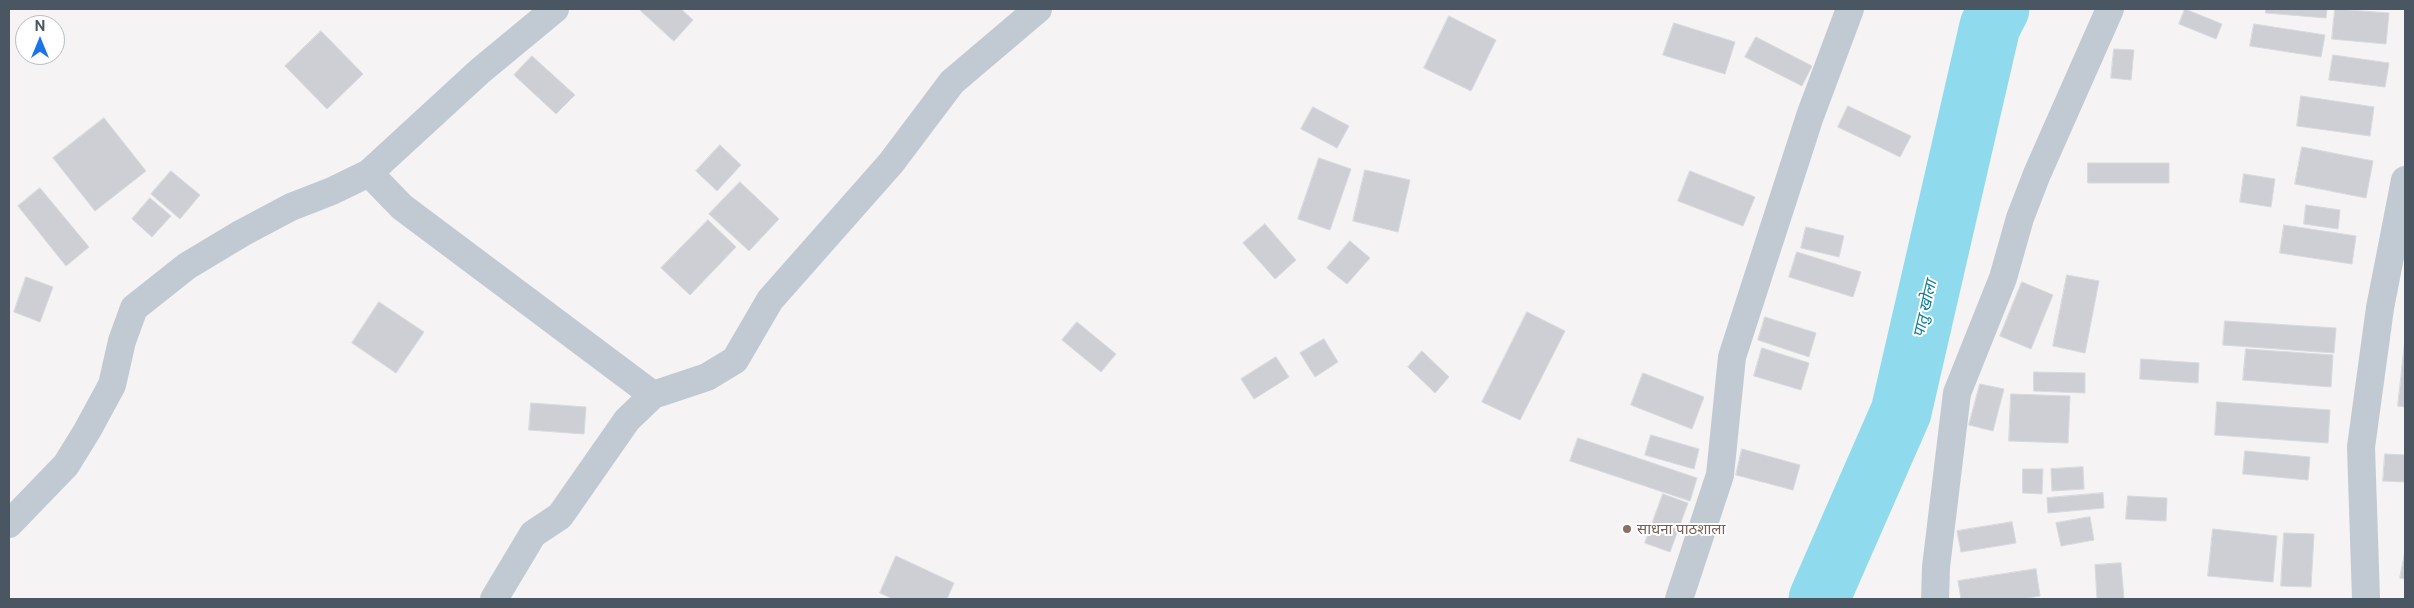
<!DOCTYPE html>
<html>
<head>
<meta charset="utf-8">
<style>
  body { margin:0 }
  #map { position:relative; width:2414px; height:608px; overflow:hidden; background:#f5f3f3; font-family:"Public Sans",sans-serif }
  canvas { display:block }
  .frame { position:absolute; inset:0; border:10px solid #4a5661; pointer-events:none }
  .north { position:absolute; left:15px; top:15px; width:50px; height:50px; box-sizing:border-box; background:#fff; border:1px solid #b7bbc0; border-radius:50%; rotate:0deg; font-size:14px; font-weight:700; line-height:20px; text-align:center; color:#4a5661 }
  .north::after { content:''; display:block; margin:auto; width:18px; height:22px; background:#1a73e8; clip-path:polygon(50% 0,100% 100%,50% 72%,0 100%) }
</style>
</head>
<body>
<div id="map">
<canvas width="2414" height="608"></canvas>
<div class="frame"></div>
<div class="north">N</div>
</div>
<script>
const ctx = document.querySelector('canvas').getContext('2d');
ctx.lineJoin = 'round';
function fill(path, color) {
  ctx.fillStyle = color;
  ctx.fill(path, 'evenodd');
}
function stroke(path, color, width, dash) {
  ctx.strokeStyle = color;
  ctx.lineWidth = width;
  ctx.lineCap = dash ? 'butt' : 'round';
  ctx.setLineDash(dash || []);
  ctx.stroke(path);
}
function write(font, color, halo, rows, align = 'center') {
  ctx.font = font + ' "Public Sans","Noto Sans Devanagari",sans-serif';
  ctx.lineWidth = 4;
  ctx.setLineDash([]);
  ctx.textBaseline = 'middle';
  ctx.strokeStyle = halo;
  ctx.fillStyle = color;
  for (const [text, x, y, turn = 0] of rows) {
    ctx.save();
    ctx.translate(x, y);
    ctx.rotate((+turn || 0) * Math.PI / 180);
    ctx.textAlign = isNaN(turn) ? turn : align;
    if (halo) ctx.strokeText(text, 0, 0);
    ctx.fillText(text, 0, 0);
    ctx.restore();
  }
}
fill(new Path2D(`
  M1970 9H2027L1943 339 1859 564 1854 599H1796L1896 377 1926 242 1949 94Z`), '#f5f0e5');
stroke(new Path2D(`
  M1819 599 1901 412 1990 26 1999 9`), '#90daee', 61);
const building = new Path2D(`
  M639 9H681L693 20 674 41Z
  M2185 9 2222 24 2216 39 2179 24Z
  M2266 9H2327L2326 18 2266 13Z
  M2335 9 2389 13 2386 44 2332 39Z
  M1449 16 1496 40 1471 91 1424 68Z
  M1674 23 1735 42 1725 74 1663 55Z
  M2254 24 2325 35 2321 57 2250 46Z
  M321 31 363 74 327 109 285 66Z
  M1756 37 1812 66 1802 86 1745 57Z
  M2114 49 2134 50 2131 80 2111 78Z
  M2333 55 2389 63 2385 87 2329 80Z
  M532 56 575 95 556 114 514 75Z
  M2301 96 2374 107 2370 136 2297 126Z
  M1848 106 1911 136 1900 157 1838 127Z
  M1313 107 1349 126 1337 148 1301 129Z
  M104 118 146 171 95 211 53 158Z
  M720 145 741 165 717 191 696 171Z
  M2302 147 2373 161 2366 198 2295 184Z
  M1319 158 1351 169 1330 230 1298 219Z
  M2088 163H2169V183H2088Z
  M1365 170 1410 180 1398 232 1353 221Z
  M171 171 200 195 180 219 151 194Z
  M1690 171 1755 197 1743 226 1678 201Z
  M2244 174 2275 179 2271 207 2240 202Z
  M740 182 779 219 749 251 709 214Z
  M40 188 89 247 66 266 18 206Z
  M150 198 171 216 152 237 132 219Z
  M2306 205 2340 210 2338 229 2304 224Z
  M708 220 736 247 690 295 661 268Z
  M1265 224 1296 260 1275 279 1243 243Z
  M2284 225 2356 236 2352 264 2280 253Z
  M1806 227 1844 236 1839 257 1801 248Z
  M1350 241 1370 258 1347 284 1327 268Z
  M1797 252 1861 272 1853 297 1789 277Z
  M2067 275 2099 281 2085 353 2053 346Z
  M26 277 53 287 40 322 14 312Z
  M2022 282 2053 295 2031 349 2000 336Z
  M379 302 424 332 396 373 352 343Z
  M1527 312 1565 331 1520 420 1482 402Z
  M1765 317 1816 333 1809 357 1758 340Z
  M2225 321 2336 328 2334 353 2223 345Z
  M1077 322 1116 354 1101 372 1062 340Z
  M1324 339 1338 362 1315 377 1300 353Z
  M2405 339V407L2398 406Z
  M1762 348 1809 363 1801 390 1754 376Z
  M2246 349 2333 355 2331 387 2243 380Z
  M1422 351 1449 377 1435 393 1408 367Z
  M1276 357 1289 377 1254 399 1241 379Z
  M2141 359 2199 363 2198 383 2140 379Z
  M2034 372 2085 373V393L2034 391Z
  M1643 373 1704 397 1692 429 1631 405Z
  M1980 384 2004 389 1993 431 1969 425Z
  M2011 394 2070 396 2068 443 2009 441Z
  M2217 402 2330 410 2328 443 2215 435Z
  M531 403 586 407 584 434 529 430Z
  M1651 435 1699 449 1694 469 1645 455Z
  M1578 438 1697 478 1690 501 1570 461Z
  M1742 449 1800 465 1793 490 1736 475Z
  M2245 451 2310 457 2308 480 2243 474Z
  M2385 454 2405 455V482L2383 481Z
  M2083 467 2084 489 2052 491 2051 469Z
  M2023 469H2043L2042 494 2023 493Z
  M2103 493 2104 508 2048 513 2047 498Z
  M1663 494 1688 503 1670 552 1645 543Z
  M2128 496 2167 498 2166 521 2126 519Z
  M2090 517 2094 540 2061 546 2056 523Z
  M2012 522 2016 543 1961 552 1957 531Z
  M2213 529 2277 536 2273 582 2208 576Z
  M2284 533 2314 534 2311 587 2281 586Z
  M2405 551V579L2400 578Z
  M896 556 954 583 947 599H893L880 593Z
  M2121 563 2124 599H2097L2095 565Z
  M2036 569 2040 596 2021 599H1961L1958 581Z`);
fill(building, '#cdcfd5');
stroke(building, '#d7d9de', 1);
stroke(new Path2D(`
  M369 173 402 207 653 395
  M9 524 66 465 87 431 112 385 122 341 134 308 187 266 242 233 291 207 332 191 369 173 480 71 555 9
  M494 599 533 534 560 516 627 420 653 395 707 377 735 360 770 300 891 163 952 82 1038 9
  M1679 599 1720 475 1732 357 1810 116 1850 9
  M1935 599 1936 567 1957 393 2003 278 2020 218 2037 174 2110 9
  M2366 599 2361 447 2380 308 2405 180`), '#c1cad2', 28);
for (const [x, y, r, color] of [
  [1627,529,5,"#8d6e63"]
]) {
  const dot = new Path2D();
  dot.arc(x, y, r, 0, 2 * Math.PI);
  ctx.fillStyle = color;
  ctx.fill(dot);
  stroke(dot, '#fff', 2);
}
write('15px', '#785e54', '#fff', [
  ["साधना पाठशाला",1637,529]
], 'left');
write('italic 16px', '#0c7c9b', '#fff', [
  ["पातु खोला",1925,309,-77]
]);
</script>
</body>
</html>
